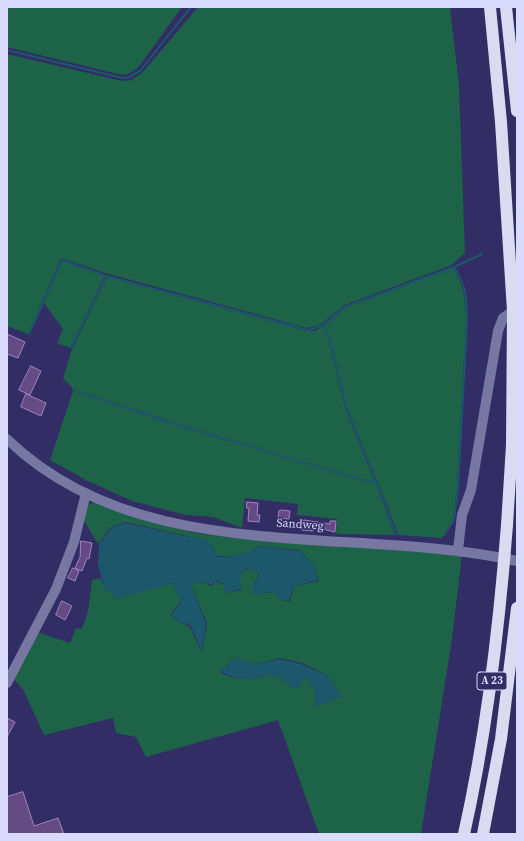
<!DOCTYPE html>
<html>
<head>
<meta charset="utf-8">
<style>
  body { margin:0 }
  #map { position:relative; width:524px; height:841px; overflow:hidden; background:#322d64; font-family:"Source Serif 4",serif }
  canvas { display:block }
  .frame { position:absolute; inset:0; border:8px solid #d9dafc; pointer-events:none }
</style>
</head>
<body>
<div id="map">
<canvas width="524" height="841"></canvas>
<div class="frame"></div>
</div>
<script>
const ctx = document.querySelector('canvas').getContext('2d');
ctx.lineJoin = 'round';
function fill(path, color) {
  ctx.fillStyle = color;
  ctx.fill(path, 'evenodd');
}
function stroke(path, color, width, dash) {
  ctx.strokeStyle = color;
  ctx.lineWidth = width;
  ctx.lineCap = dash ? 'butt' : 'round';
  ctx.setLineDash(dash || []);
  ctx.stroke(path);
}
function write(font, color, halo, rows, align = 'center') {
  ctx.font = font + ' "Source Serif 4",serif';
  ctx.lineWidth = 3;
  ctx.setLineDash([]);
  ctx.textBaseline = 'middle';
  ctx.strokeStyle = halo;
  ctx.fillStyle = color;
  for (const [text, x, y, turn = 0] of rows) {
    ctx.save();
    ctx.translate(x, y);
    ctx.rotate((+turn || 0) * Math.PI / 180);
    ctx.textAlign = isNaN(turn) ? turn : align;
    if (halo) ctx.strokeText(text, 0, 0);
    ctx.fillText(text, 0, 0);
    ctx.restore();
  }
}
fill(new Path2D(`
  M7 7H182L138 68 128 74 122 75 7 47Z
  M198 7H450L459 85 465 253 452 265 345 305 320 325 307 328 105 273 61 258 28 334 7 326V54L122 81 131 80 142 73Z
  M62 261 104 276 70 348 57 343 63 329 44 303Z
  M453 268C464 286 466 300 466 321L457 487 453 520 442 538 399 535 347 407 330 338 323 327 345 308Z
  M107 277 307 331H315L322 327 328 338 345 408 374 481 364 480 176 423 73 389 63 378 72 349Z
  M73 391 175 425 364 481 375 482 395 535 336 534 337 519 297 515 298 504 245 498 242 528 213 517 186 515 132 501 88 481 50 460Z
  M95 502 138 518 195 533 253 540 462 554 452 639 421 834H319L278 720 146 757 136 737 116 733 113 718 44 735 24 691 13 678 37 632 70 643 76 628 82 629 88 611 92 580 101 578 105 589 117 598 173 583 181 601 170 615 179 622 189 626 202 652 207 623 190 583 196 581 213 586 215 581 224 585V593L241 590V575L244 570 251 569 258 572V578L253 584V594L274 592 281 600 290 601 294 586 319 581 314 566 300 550 256 546 255 551 234 556H218L208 541 126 522 111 527 98 544 83 519 86 506ZM235 658 255 664 280 658 302 663 328 676 341 696 316 707 315 690 306 677 296 689 275 675C256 677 236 683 220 672Z`), '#1c6348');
fill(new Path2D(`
  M126 523 208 541 218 557 234 556 255 551 257 546 300 551 314 566 318 580 294 586 289 600H281L274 592 253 594V584L259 578 258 572 251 569H244L241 575V589L224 593V584L215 580 213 585 196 581 190 583 206 623 202 651 190 625 179 622 171 615 181 602 173 583 117 598 105 589 98 565 99 544 112 527Z
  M235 658 255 664 280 659 301 664 328 676 341 696 316 707 315 690 306 677 296 689 275 675C257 677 236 683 221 671Z`), '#1c576b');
stroke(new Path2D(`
  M7 50 122 78 129 77 140 71 191 7
  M322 326 329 338 346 407 397 535
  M29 334 62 260 106 276
  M71 347 106 276 308 330 322 326 345 307 454 267 482 254
  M73 390 175 424 364 480 376 482
  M444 535 454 520 458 487 467 321C467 298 466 286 454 267`), '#1c576b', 2);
const building = new Path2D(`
  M7 334 25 342 18 358 7 354Z
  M31 366 41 371 30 395 19 390Z
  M26 394 46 403 41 416 21 407Z
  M247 502 258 503 257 515H260L259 522 248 521 249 508H247Z
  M282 510 290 511 289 519 278 518 279 511Z
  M304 520 330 524V521H336L335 532 314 527 313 531 302 530Z
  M81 541 92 543 89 559 87 558 82 571 75 568 80 557Z
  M73 568 79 571 75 581 68 578Z
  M62 601 72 606 65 620 56 615Z
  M7 718 15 722 7 737Z
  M23 792 34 826 58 818 64 834H7V797Z`);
fill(building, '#654b84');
stroke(building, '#9f84c2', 1);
stroke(new Path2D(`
  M7 439C141 569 350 524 517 561
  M458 550 462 515 471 490 498 331 503 318 513 311
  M7 683 56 589 74 542 86 493`), '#7777a2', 10);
stroke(new Path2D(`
  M490 7 501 122 513 311 512 445 507 525
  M506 7 517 111
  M483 834 501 739 517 608`), '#dadbf0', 12);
stroke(new Path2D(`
  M464 834C487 732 499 629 507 525`), '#dadbf0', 12);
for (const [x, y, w] of [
  [492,681,30]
]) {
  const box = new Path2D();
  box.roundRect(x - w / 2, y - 9, w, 18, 3);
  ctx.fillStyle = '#322d64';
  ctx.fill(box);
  stroke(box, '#d9dafc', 1);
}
write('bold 11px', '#d9dafc', null, [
  ["A 23",492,681]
]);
write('12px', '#d9dafc', '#322d64', [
  ["Sandweg",300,525,4]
]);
</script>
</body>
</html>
